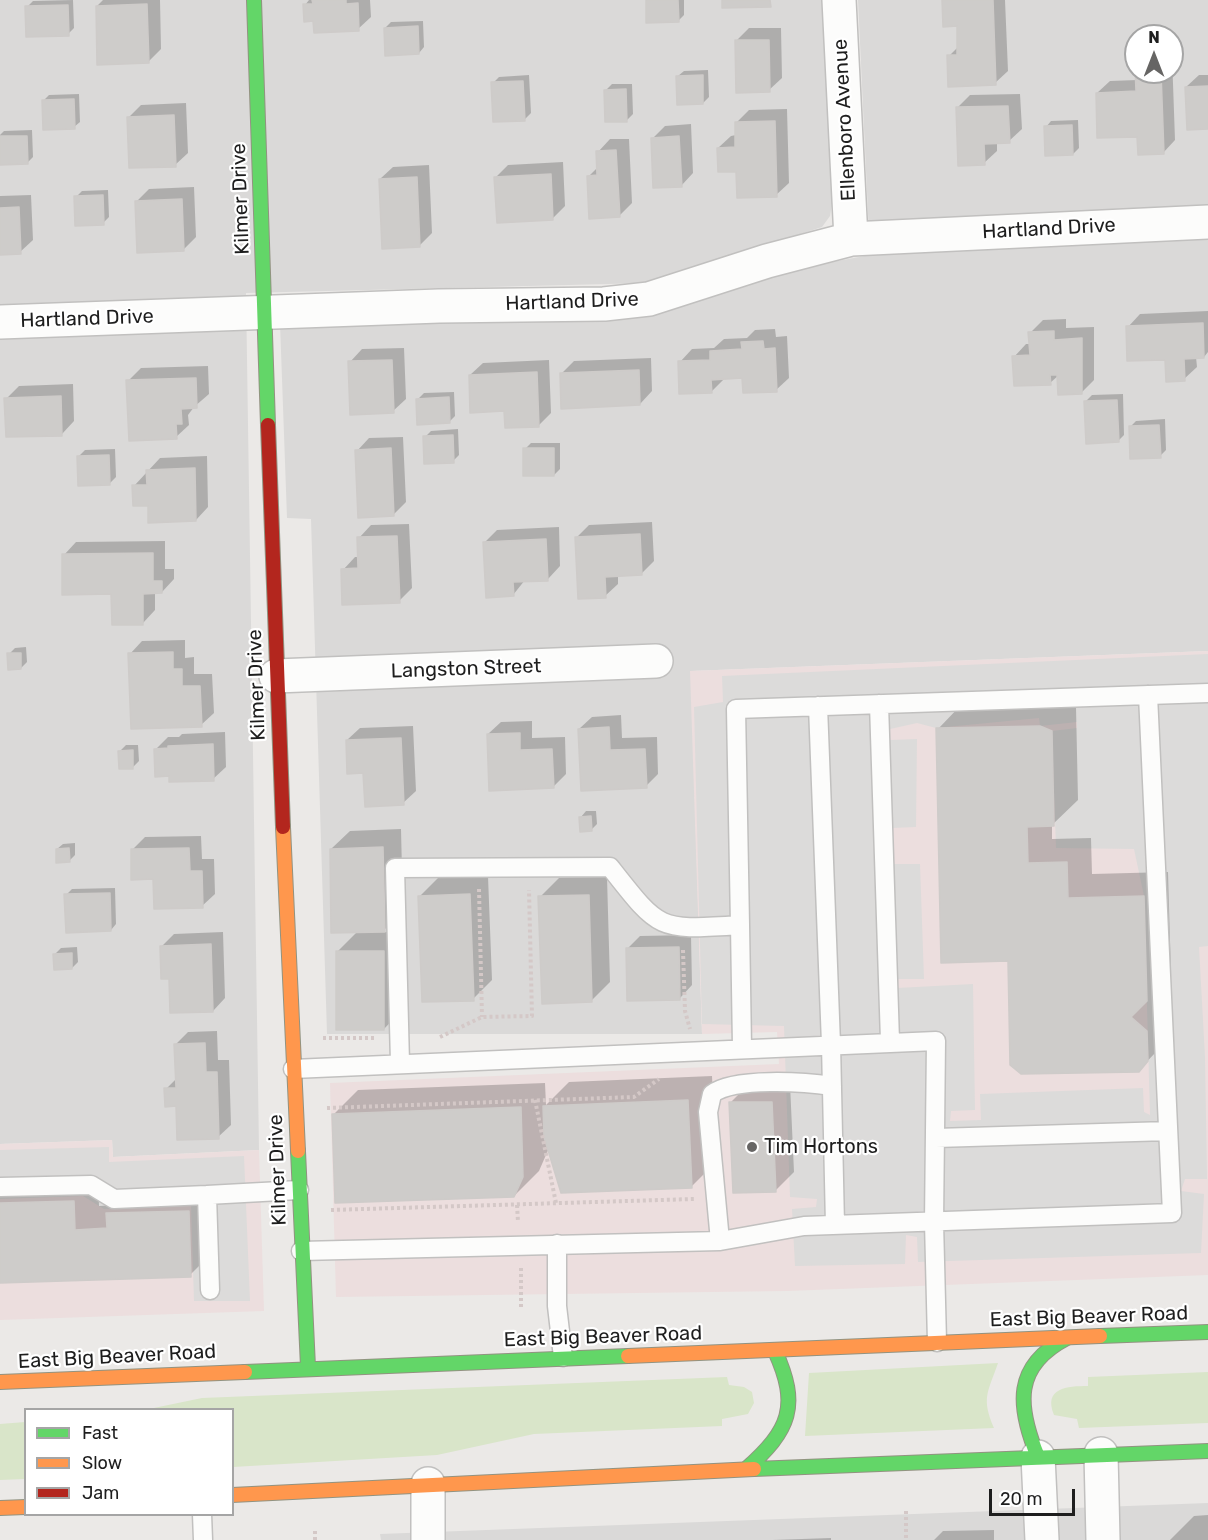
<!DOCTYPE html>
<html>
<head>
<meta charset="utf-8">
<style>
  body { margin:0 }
  #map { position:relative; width:1208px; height:1540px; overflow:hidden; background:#ebe9e7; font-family:Rubik,sans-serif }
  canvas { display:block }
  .legend { position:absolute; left:24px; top:1408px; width:210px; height:108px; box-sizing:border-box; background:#fff; border:2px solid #a5a5a5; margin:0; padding:8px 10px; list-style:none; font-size:18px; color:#1e1e1e }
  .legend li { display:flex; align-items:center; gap:12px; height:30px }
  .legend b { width:30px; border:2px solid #a5a5a5 }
  .north { position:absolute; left:1124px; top:24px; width:60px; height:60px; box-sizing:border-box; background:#fff; border:2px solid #a5a5a5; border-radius:50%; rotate:0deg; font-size:16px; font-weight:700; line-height:24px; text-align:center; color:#1e1e1e }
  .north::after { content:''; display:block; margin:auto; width:21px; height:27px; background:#666564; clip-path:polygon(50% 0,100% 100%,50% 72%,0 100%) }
  .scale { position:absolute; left:989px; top:1489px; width:86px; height:27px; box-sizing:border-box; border:3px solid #1e1e1e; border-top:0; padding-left:8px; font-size:18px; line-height:21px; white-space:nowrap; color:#1e1e1e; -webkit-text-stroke:4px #fff; paint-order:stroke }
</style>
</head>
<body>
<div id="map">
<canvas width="1208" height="1540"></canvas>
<ul class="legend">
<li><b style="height:8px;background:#63d668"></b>Fast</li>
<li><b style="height:8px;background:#ff974d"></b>Slow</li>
<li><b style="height:8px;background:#b3261e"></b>Jam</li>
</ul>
<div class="north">N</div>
<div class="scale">20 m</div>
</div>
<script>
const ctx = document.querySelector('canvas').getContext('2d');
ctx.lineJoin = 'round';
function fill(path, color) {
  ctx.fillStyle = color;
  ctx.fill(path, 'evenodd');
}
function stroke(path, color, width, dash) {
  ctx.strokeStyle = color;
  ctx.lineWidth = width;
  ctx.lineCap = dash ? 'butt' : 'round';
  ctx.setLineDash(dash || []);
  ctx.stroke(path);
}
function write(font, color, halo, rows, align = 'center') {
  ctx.font = font + ' Rubik,sans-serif';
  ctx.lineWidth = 4.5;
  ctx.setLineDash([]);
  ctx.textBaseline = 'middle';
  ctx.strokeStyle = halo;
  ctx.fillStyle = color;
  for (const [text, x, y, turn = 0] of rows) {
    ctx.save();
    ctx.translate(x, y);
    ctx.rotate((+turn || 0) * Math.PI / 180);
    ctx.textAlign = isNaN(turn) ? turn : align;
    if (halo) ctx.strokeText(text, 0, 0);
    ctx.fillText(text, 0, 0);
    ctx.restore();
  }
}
fill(new Path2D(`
  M0 0H825L833 197 830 216 822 227 648 283 246 293 259 1150 113 1157 112 1140 0 1144Z
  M858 0H1208V651L691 671 702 1034H327L311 519 287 518 280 323 656 312 810 266 870 255ZM1136 36H1172V72H1136Z
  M1208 1503V1540H381L380 1534Z`), '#dad9d8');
fill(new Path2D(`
  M1208 651V1275L787 1291 336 1297 330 1083 779 1064 777 1032 702 1034 690 671Z
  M112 1140 113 1157 259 1150 264 1311 0 1320V1144Z`), '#ecdede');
fill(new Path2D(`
  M998 1363C988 1392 981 1398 994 1428L805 1436 809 1373Z
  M1208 1372V1423L1079 1428 1077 1419 1054 1415C1043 1388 1067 1386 1088 1386V1377Z
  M727 1377 729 1385 744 1387 752 1392 754 1403 748 1414 722 1419V1426L534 1434 437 1455 233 1467 232 1410 149 1409 202 1398Z
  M25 1422V1479L0 1480V1424Z`), '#d9e5c9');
fill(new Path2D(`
  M1208 654V946L1199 947 1205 1057 1207 1179H1185L1181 1191 1204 1194 1201 1253 918 1262 917 1237 906 1235 905 1264 795 1266 792 1209 816 1207 817 1199 790 1197 784 1026 702 1024 694 707 723 702 722 676ZM1039 718 1040 726 1077 722V728L1052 731 1056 848 1134 849 1144 896 1150 1115 1144 1112 1143 1088 980 1094 981 1120 950 1121 951 1111 975 1110 973 984 897 988 898 979H924L920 864H893L892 828 916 827 917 739 890 740V729L917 723 936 728Z
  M109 1147V1162L244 1156 250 1301H194L191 1205 104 1209 83 1196 0 1199V1150Z`), '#dcdbda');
fill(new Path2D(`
  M73 0 74 28 68 34 27 7 33 1Z
  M103 0H160L161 49 148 62 97 6Z
  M309 0H370L371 17 358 29 315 20 305 5Z
  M647 0H684V15L678 21Z
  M943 0H1005L1008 71 995 83 949 56 959 46 958 25Z
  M423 21 424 47 419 53 385 28 391 22Z
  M749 28H781L782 78 769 90 736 41Z
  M1172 55 1175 140 1163 153 1139 135 1097 93 1110 81 1137 80V72H1172Z
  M708 70 709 97 703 103 678 76 684 71Z
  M529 75 531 113 525 119 493 83 499 77Z
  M1199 75H1208V128L1186 87Z
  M612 84H632L633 114 627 120 606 90Z
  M79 94 80 122 74 127 43 101 49 95Z
  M1020 94 1022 129 1009 141 997 142V151L984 163 957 108 970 95Z
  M186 103 188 153 175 165 129 117 141 105Z
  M787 109 789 183 776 195 718 148 731 136 736 135V123L749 110Z
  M1078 120 1079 148 1073 154 1046 127 1051 121Z
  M691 124 693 173 681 186 653 138 665 126Z
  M32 130 33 157 27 163 0 164V135L4 131Z
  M610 139H629L632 203 619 216 589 176 598 167V152Z
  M563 162 565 206 552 219 496 177 508 165Z
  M429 165 432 233 420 245 380 179 393 167Z
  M194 187 196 237 183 250 137 201 149 189Z
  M108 190 109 217 103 223 76 197 82 191Z
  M31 195 33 240 20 252 0 253V196Z
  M1208 311V352L1204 357H1196L1197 367 1184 379 1166 358 1128 327 1140 314Z
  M1066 319V328L1094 327V380L1081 393 1059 375 1050 383 1014 357 1026 344H1030V333L1043 320Z
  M775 329 776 337 787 336 789 378 776 390 744 377 724 379 711 392 680 362 692 349 714 348 724 339 747 338 755 330Z
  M404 348 406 399 393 411 350 362 362 349Z
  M651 358 652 391 640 404 561 374 574 361Z
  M549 360 551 413 538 426 506 410 470 375 483 363Z
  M208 366 209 394 194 407 188 415 189 425 176 437 128 381 141 368Z
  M73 384 74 421 62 434 6 399 19 386Z
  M454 392 455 416 449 422 418 399 424 393Z
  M1123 394 1124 435 1118 441 1086 401 1092 395Z
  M1165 419 1166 450 1160 456 1130 427 1136 421Z
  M458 429 459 455 453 461 425 437 431 431Z
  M403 437 406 502 393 515 357 451 369 438Z
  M531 443H560V469L554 475 525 449Z
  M115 449 116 477 110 483 79 456 85 450Z
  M207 456 208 507 196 520 149 504 134 486 160 458Z
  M652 522 654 561 641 574 618 575V584L605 596 577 537 589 525Z
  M409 524 412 588 399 601 343 570 355 557H359V538L371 525Z
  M559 527 560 566 548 579 525 580 513 595 485 542 497 530Z
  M165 541V569H174V579L162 592H155V610L143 623 113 593 64 555 76 542Z
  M185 640V658L194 657V674H212L214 713 201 725 130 654 142 641Z
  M26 647 27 662 21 668 9 654 15 648Z
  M1066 702 1076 707 1078 800 1052 825V839L1091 838 1092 874 1168 872 1171 974 1155 991 1171 1006 1172 1035 1138 1071 1009 960 938 729 962 704Z
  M621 715 622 738 657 737 658 774 646 786 579 729 592 717Z
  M532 721V738L565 737 566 774 554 786 488 734 501 722Z
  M413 726 416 791 403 803 365 772 347 740 360 728Z
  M225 732 226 767 213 779 170 775 156 749 168 737H179L182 734Z
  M126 745H138L139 761 133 767 120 751Z
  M586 811H596L597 824 591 830 581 817Z
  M401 829 403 912 382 932H402V1010L384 1029 338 951 358 931 331 849 350 831Z
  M201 836 202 859H214L215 894 202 906 154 877 132 850 145 837Z
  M75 843V855L69 861 57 849 63 844Z
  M488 876 492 980 473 999 420 896 439 877Z
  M607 877 610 982 591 1001 540 897 559 878Z
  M115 888 116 924 111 930 66 895 72 889Z
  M223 932 225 998 213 1011 171 977 161 947 174 934Z
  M691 935 692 985 680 998 627 949 640 936Z
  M77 947 78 962 72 968 55 954 61 948Z
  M217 1031 218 1060H229L231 1125 218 1137 178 1105 166 1089 177 1078 176 1044 188 1032Z
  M712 1076 716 1162 691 1187 549 1148 539 1171 514 1196 334 1114 358 1090 545 1083 546 1105 569 1082Z
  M749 1084H790L794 1172 775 1191 730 1103Z
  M98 1177 99 1206 117 1205 213 1186 215 1250 190 1275 0 1281V1180Z
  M1208 1515V1540H1170L1194 1516Z
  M994 1530V1540H934L943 1531Z
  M831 1538V1540H772Z`), '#0003');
const building = new Path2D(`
  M312 0H346V4L358 3 359 31 314 33 313 21 304 22 303 4H313Z
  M646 0H678L679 22 646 23Z
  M722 0H770L771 7 722 8Z
  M942 0H993L996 85 948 87 947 55H957V26L943 27Z
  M147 4 149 63 97 65 96 6Z
  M68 5 69 36 26 37 25 6Z
  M418 26 419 54 385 56 384 28Z
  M735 40H769L770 92 736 93Z
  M1135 68 1136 72H1161L1164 154 1138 155 1137 137 1097 138 1096 93 1136 91Z
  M703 75V104L677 105 676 76Z
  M523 81 525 121 493 122 491 82Z
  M1208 86V129L1187 130 1185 87Z
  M626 89 627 122H605L604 90Z
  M74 99 75 129 43 130 42 100Z
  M1008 106 1010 143 984 144 985 165 958 166 956 107Z
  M174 115 176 167 129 168 127 117Z
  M775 121 777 197 737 198 736 172H718L717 148 735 147V122Z
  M1072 125 1073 155 1045 156 1044 126Z
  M0 136H27L28 164 0 165Z
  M679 136 682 187 653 188 651 138Z
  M616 150 620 217 589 219 587 176 597 175 596 151Z
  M551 174 553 220 497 223 494 177Z
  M417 177 420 247 382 249 379 179Z
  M103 195 104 225 75 226 74 196Z
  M182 199 184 251 137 253 135 201Z
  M19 207 21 254 0 255V208Z
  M1203 323 1204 358 1184 359 1185 381 1166 382 1165 360 1127 361 1126 326Z
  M1054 331V340L1082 338V394L1058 395 1057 375H1050L1051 385 1014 386 1012 356 1030 355 1028 332Z
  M763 341 764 349 775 348 777 392 743 393 742 378 711 380 712 393 679 394 678 361 710 360V351L742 349 741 342Z
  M392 360 394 413 350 415 348 361Z
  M639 370 640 405 561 409 560 373Z
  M537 372 539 427 505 428 504 411 470 413 469 375Z
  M196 378 197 408 181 409 182 424H176L177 439 129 441 126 380Z
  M61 396 62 436 6 437 4 398Z
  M449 397 450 423 417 425 416 399Z
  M1117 400 1119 442 1086 444 1084 401Z
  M1159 425 1161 458 1130 459 1129 426Z
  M453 435 454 463 424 464 423 436Z
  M391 448 394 516 358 518 355 450Z
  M523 448H554V476H523Z
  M109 455 110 485 78 486 77 456Z
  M195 468 196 521 148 523V506H133L132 485H147L146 470Z
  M640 534 642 575 605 577 606 598 578 599 575 537Z
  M397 536 400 603 342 605 341 569 358 568 357 537Z
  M546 539 548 581 513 582 514 596 486 598 483 542Z
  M153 553V581H162V593L143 594V625H112L111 594 62 595V554Z
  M173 652V669H182V686H200L202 727 131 729 128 653Z
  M7 653H21V669L8 670Z
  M1040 726 1052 731 1054 826 1027 827 1028 863 1067 862 1068 898 1144 896 1147 1001 1131 1017 1147 1031 1148 1061 1139 1072 1021 1074 1010 1065 1008 961 941 963 936 728Z
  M609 727 610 750 645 749 647 788 581 791 578 729Z
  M520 733V750L552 749 554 788 489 791 487 734Z
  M401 738 404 805 365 807 363 773 347 774 346 740Z
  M213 744 214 781 169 782V776L155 777 154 749 168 748V746Z
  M133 750V769H119L118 751Z
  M591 816 592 831 580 832 579 817Z
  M383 847 385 932 331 933 330 849Z
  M69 848 70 862 56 863V849Z
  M189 848 190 871H202L203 908 154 909 153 879 131 880V849Z
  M110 893 111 931 66 933 64 894Z
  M470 894 474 1001 422 1002 418 896Z
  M589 895 592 1002 542 1004 538 896Z
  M211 944 213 1012 170 1013 169 979H161L160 946Z
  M679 947 680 1000 627 1001 626 948Z
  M336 951H384V1030H336Z
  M72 953V969L54 970 53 954Z
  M205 1043 206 1072H217L219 1139 177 1140 176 1106 165 1107 164 1088H176L174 1044Z
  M688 1100 692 1188 561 1193 544 1137 543 1106Z
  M729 1102H772L776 1192 733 1193Z
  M521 1107 523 1177 514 1197 335 1203 332 1114Z
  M74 1201 75 1230 107 1228 106 1213 189 1211 191 1277 0 1283V1203Z`);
fill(building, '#ceccca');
stroke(building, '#cecbc9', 1.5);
const lane = new Path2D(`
  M879 704 890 1041
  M818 706 831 1044 835 1225
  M740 925 742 1047
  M400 1063 395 868 610 867C661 932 658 930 740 925L736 709 1208 693
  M293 1069 936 1041 934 1222 937 1342
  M936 1138 1168 1131
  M0 1187 91 1185 114 1199 207 1195
  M720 1241 708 1112 712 1094C734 1077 805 1082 832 1086
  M557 1244V1306L563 1357
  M301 1251 720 1241 804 1226 1172 1213 1148 695
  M210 1290 207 1195 299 1190
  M202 1514 203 1540`);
const street = new Path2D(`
  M839 0 851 239
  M0 322 439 306 604 304 649 299 767 261 851 239 1208 222
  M276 676 656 661
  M1101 1454 1103 1540
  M1038 1457 1042 1540
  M428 1540V1484`);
const fast = new Path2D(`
  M254 0 268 425
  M298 1151 308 1367
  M1100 1336 1208 1332
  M245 1372 628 1356
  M1038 1457C1017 1406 1013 1366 1067 1338
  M746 1469C790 1430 800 1406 775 1351
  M754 1469 1208 1451`);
const slow = new Path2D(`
  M283 827 298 1151
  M628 1356 1100 1336
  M0 1382 245 1372
  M232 1495 754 1469
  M0 1508 26 1507`);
const jam = new Path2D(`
  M268 425 283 827`);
stroke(lane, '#c1c0bf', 21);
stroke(street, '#c1c0bf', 36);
stroke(fast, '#929381', 16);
stroke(slow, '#929381', 16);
stroke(jam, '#929381', 16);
stroke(new Path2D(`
  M479 889 482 1017
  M683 950 685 1011 690 1029
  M440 1037 482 1017 532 1016 529 890
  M323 1038H376
  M535 1100 556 1203
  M327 1108 634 1097 659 1079
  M517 1205 518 1222
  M331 1210 694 1199
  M521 1268V1307
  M906 1511V1540
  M315 1531V1540`), '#d4c8c7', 4, [3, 3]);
stroke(lane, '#fcfcfb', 18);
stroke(street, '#fcfcfb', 33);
stroke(fast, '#63d668', 14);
stroke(slow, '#ff974d', 14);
stroke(jam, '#b3261e', 14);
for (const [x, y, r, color] of [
  [752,1147,6,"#666564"]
]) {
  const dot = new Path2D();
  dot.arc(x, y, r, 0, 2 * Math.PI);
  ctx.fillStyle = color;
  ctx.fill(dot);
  stroke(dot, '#fff', 2);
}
write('20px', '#1e1e1e', '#fff', [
  ["Ellenboro Avenue",845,120,-93],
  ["Kilmer Drive",241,199,-92],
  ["Hartland Drive",1049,229,-3],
  ["Hartland Drive",572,302,-2],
  ["Hartland Drive",87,319,-2],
  ["Langston Street",466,669,-2],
  ["Kilmer Drive",257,685,-92],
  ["Kilmer Drive",278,1170,-92],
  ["East Big Beaver Road",1089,1317,-2],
  ["East Big Beaver Road",603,1337,-2],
  ["East Big Beaver Road",117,1357,-3]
]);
write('20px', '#1e1e1e', '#fff', [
  ["Tim Hortons",764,1147]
], 'left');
</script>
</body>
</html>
